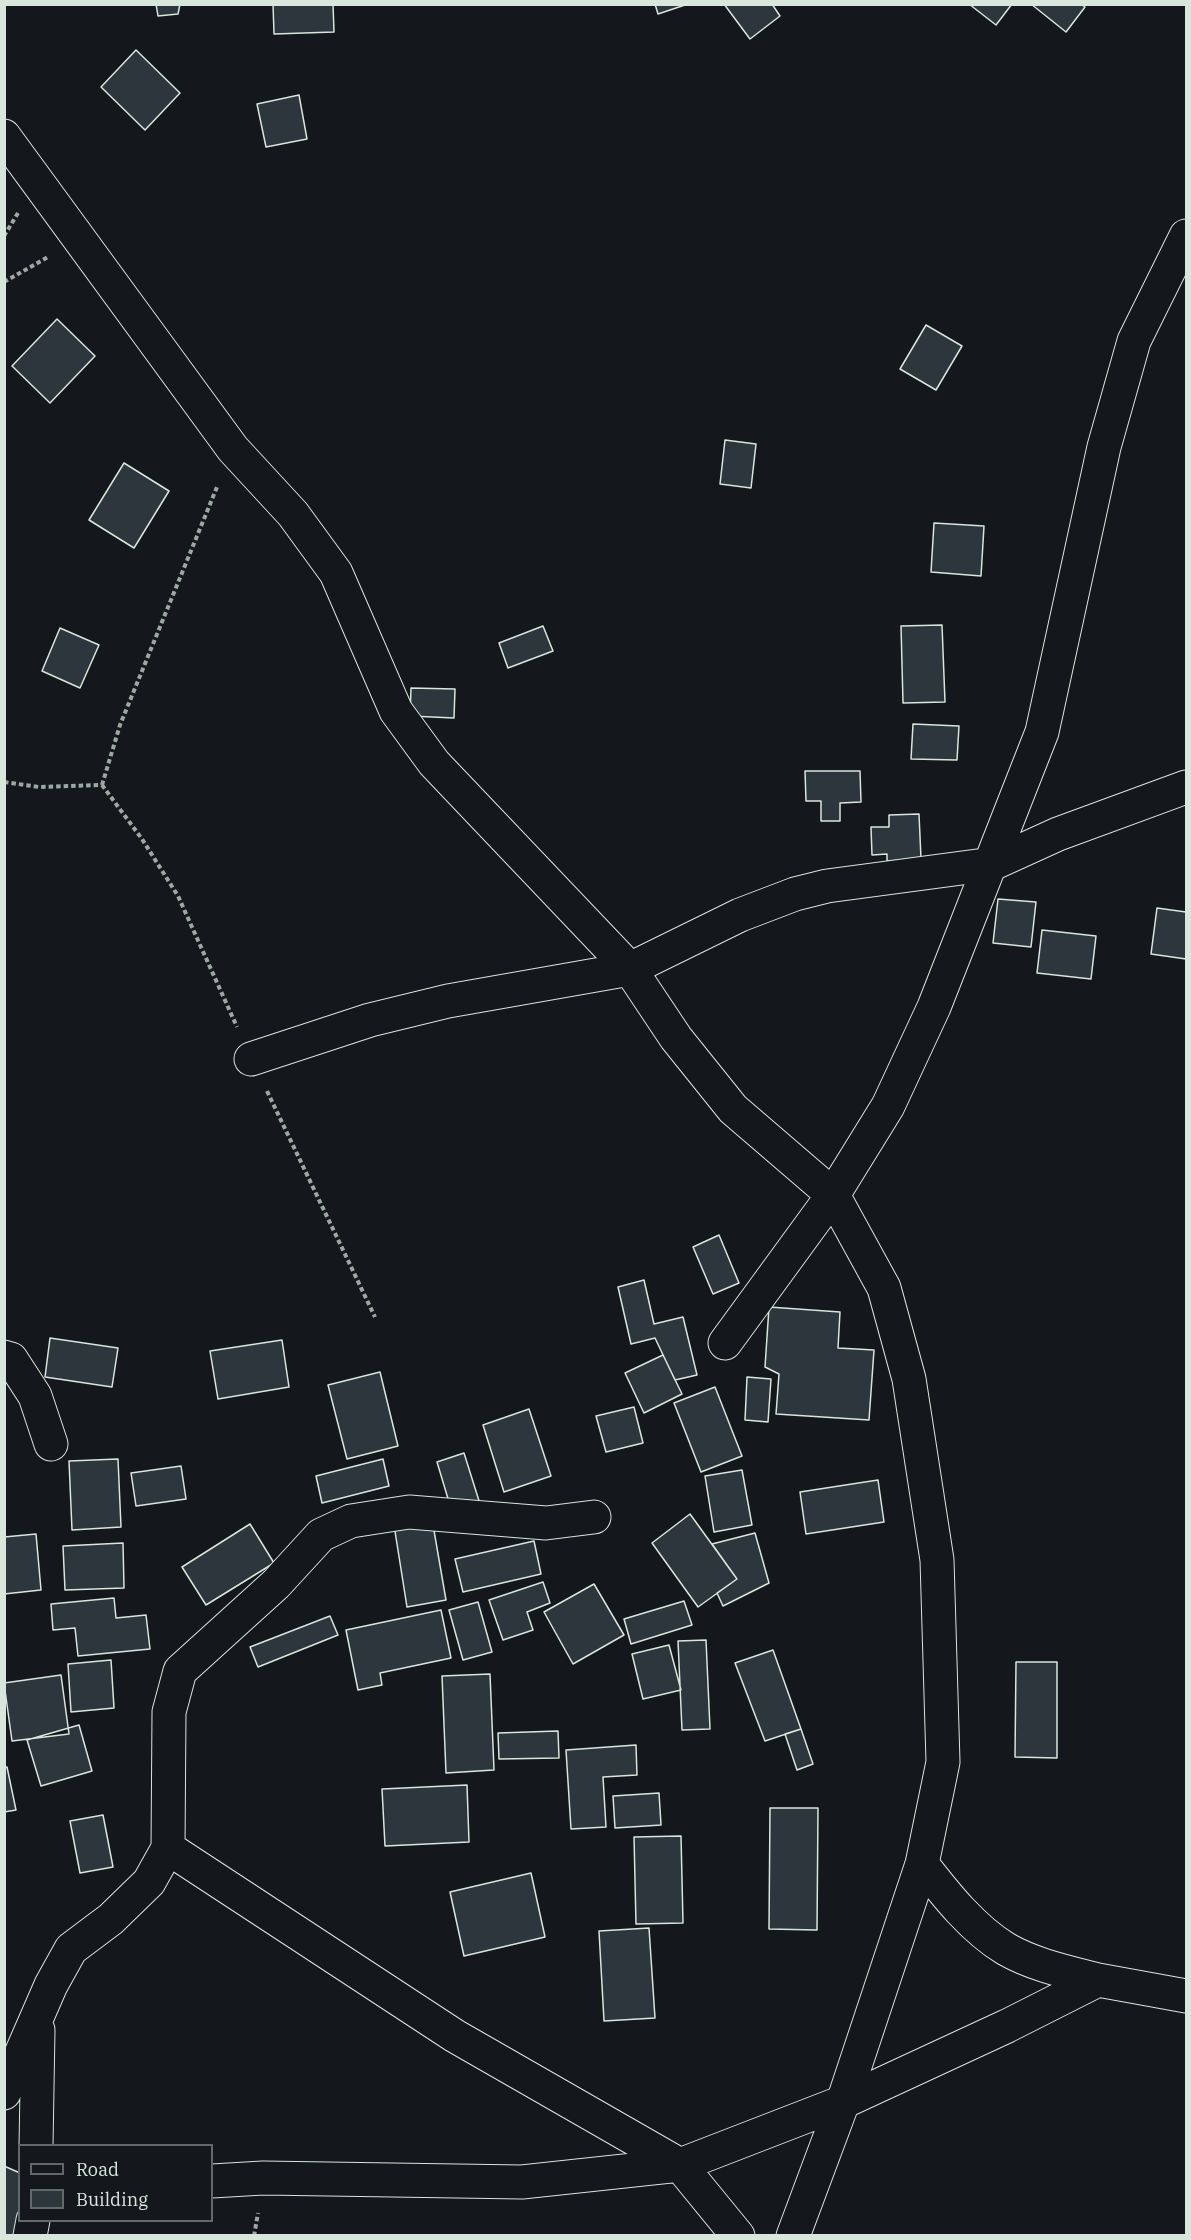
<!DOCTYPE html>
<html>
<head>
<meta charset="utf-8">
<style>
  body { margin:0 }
  #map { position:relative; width:1191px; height:2240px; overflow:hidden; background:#14181c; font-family:"IBM Plex Serif",serif }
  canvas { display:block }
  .frame { position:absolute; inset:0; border:6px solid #d8e6dc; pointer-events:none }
  .legend { position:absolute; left:18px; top:2144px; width:195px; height:78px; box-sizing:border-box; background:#14181c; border:2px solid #626a69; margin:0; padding:8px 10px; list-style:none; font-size:18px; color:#d8e6dc }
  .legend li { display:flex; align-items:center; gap:12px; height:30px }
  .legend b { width:30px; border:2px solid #626a69 }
</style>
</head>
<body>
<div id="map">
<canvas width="1191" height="2240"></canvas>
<div class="frame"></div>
<ul class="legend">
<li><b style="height:8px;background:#14181c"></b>Road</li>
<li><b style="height:16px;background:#2c363c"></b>Building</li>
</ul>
</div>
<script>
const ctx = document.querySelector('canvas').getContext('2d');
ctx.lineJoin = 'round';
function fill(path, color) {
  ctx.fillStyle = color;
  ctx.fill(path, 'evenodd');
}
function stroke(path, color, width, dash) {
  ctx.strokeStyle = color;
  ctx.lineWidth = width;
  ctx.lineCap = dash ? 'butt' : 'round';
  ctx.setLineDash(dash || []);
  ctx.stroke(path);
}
const building = new Path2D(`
  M156 4H180L178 14 158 16Z
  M273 4H333L334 32 274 34Z
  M655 4H688L658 14Z
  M724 4H772L780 16 750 39Z
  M969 4H1012L996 25Z
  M1031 4H1081L1085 7 1066 32Z
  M136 50 180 93 145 130 101 87Z
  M299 95 307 139 266 147 257 104Z
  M57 319 95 356 50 403 12 366Z
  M926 325 962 346 936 390 900 369Z
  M725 440 756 444 751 488 720 484Z
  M124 463 169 491 134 548 89 520Z
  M934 523 984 526 981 576 931 572Z
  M942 625 945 702 903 703 901 626Z
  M543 626 553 651 508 668 499 643Z
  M60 628 99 645 80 688 42 671Z
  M411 688 455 689 454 718 410 716Z
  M913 724 959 726 957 760 911 759Z
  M805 771H860L861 802 840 803V821H821V801H806Z
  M919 814 921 859 887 861V854L872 855 871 827H889V815Z
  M998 899 1036 902 1031 947 993 943Z
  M1157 908 1186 912V959L1151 954Z
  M1042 930 1096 936 1091 979 1037 973Z
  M719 1235 739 1283 713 1294 693 1247Z
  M644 1280 654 1324 683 1317 697 1375 675 1380 655 1338 631 1344 618 1287Z
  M769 1307 840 1312 838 1348 874 1350 869 1420 776 1414 779 1374 765 1367Z
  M50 1338 118 1348 112 1387 45 1377Z
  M282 1340 289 1387 218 1399 210 1351Z
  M663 1355 682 1394 644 1413 625 1373Z
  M380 1372 398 1446 347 1459 328 1385Z
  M747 1377 771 1379 768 1422 745 1420Z
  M715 1387 742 1456 701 1472 674 1403Z
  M634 1407 643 1443 606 1452 596 1416Z
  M529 1409 551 1476 504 1492 483 1425Z
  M464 1453 480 1504 452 1512 437 1462Z
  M118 1459 121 1527 72 1530 69 1461Z
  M383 1459 389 1486 322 1503 316 1476Z
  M181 1466 186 1499 136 1506 131 1473Z
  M742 1470 752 1525 714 1532 705 1476Z
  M878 1480 884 1522 806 1534 800 1492Z
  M690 1514 737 1579 698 1607 652 1543Z
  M432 1519 446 1600 407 1607 394 1525Z
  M250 1524 274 1563 206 1605 182 1567Z
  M755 1533 769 1583 723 1606 717 1593 737 1579 712 1544Z
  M36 1534 41 1590 4 1594V1537Z
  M534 1541 541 1574 463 1592 455 1559Z
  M123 1543 124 1588 65 1590 63 1546Z
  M543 1582 550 1603 527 1612 533 1630 503 1640 489 1600Z
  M594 1584 624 1635 573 1664 544 1612Z
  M114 1598 116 1618 146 1615 150 1649 78 1656 75 1628 53 1630 51 1604Z
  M684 1601 692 1625 631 1644 624 1619Z
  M478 1602 492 1652 463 1660 449 1610Z
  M441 1610 451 1658 380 1673 382 1685 358 1690 346 1630Z
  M330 1616 338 1635 258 1667 250 1647Z
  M706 1640 710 1729 682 1730 678 1641Z
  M669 1645 681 1690 643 1699 632 1654Z
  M773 1650 801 1729 765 1741 735 1663Z
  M111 1660 114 1708 71 1712 68 1664Z
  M1016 1662H1057V1758L1015 1757Z
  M490 1674 494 1770 446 1773 442 1676Z
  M61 1675 69 1734 12 1741 4 1683Z
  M79 1725 92 1771 41 1786 27 1740Z
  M801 1729 813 1764 797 1770 785 1734Z
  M558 1731 559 1758 499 1759 498 1733Z
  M636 1745 637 1775 603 1777 606 1827 571 1829 566 1750Z
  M7 1767 16 1810 4 1812V1768Z
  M467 1785 469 1842 385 1846 382 1789Z
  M659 1793 661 1825 615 1828 613 1796Z
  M770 1808H818L817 1930 769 1929Z
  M103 1815 113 1867 80 1873 70 1821Z
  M681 1836 683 1923 636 1924 634 1837Z
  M531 1873 545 1937 464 1956 450 1892Z
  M649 1928 655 2018 604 2021 599 1931Z
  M4 2166 20 2173 19 2236H4Z`);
fill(building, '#2c363c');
stroke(building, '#d8e6dc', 1.5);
const minor = new Path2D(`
  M4 136 233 449 293 514 336 573 396 711 434 763 630 969 676 1038 733 1109 833 1195 884 1288 909 1379 937 1560 943 1762 922 1864 843 2102 793 2236
  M251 1059 370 1020 448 1001 630 969 740 915 795 894 827 886 992 864 1058 834 1186 787
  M725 1343 833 1195 888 1106 934 1007 1042 732 1104 447 1134 341 1186 236
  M4 1357 11 1359 35 1396 51 1444
  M168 1848 455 2036 680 2165 738 2236
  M922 1864C946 1895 973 1929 1006 1949 1034 1965 1067 1972 1098 1980
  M4 2093 51 1985 71 1949 111 1919 149 1882 168 1848 169 1712 180 1671 276 1584 321 1535 351 1521 409 1512 546 1523 594 1517
  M36 2146 38 2030
  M212 2181 263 2178 522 2182 680 2165 843 2102 1007 2026 1098 1980 1186 1996
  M30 2236 33 2220`);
stroke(minor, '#d8e6dc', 35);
stroke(new Path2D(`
  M4 236 18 213
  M4 282 48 257
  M4 782 39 787 102 785
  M102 785 142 839 178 896 237 1027
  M102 785 120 725 217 487
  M267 1091 375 1317
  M254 2236 258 2213`), '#9da8a2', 4, [4.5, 3]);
stroke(minor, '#14181c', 33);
</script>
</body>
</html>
